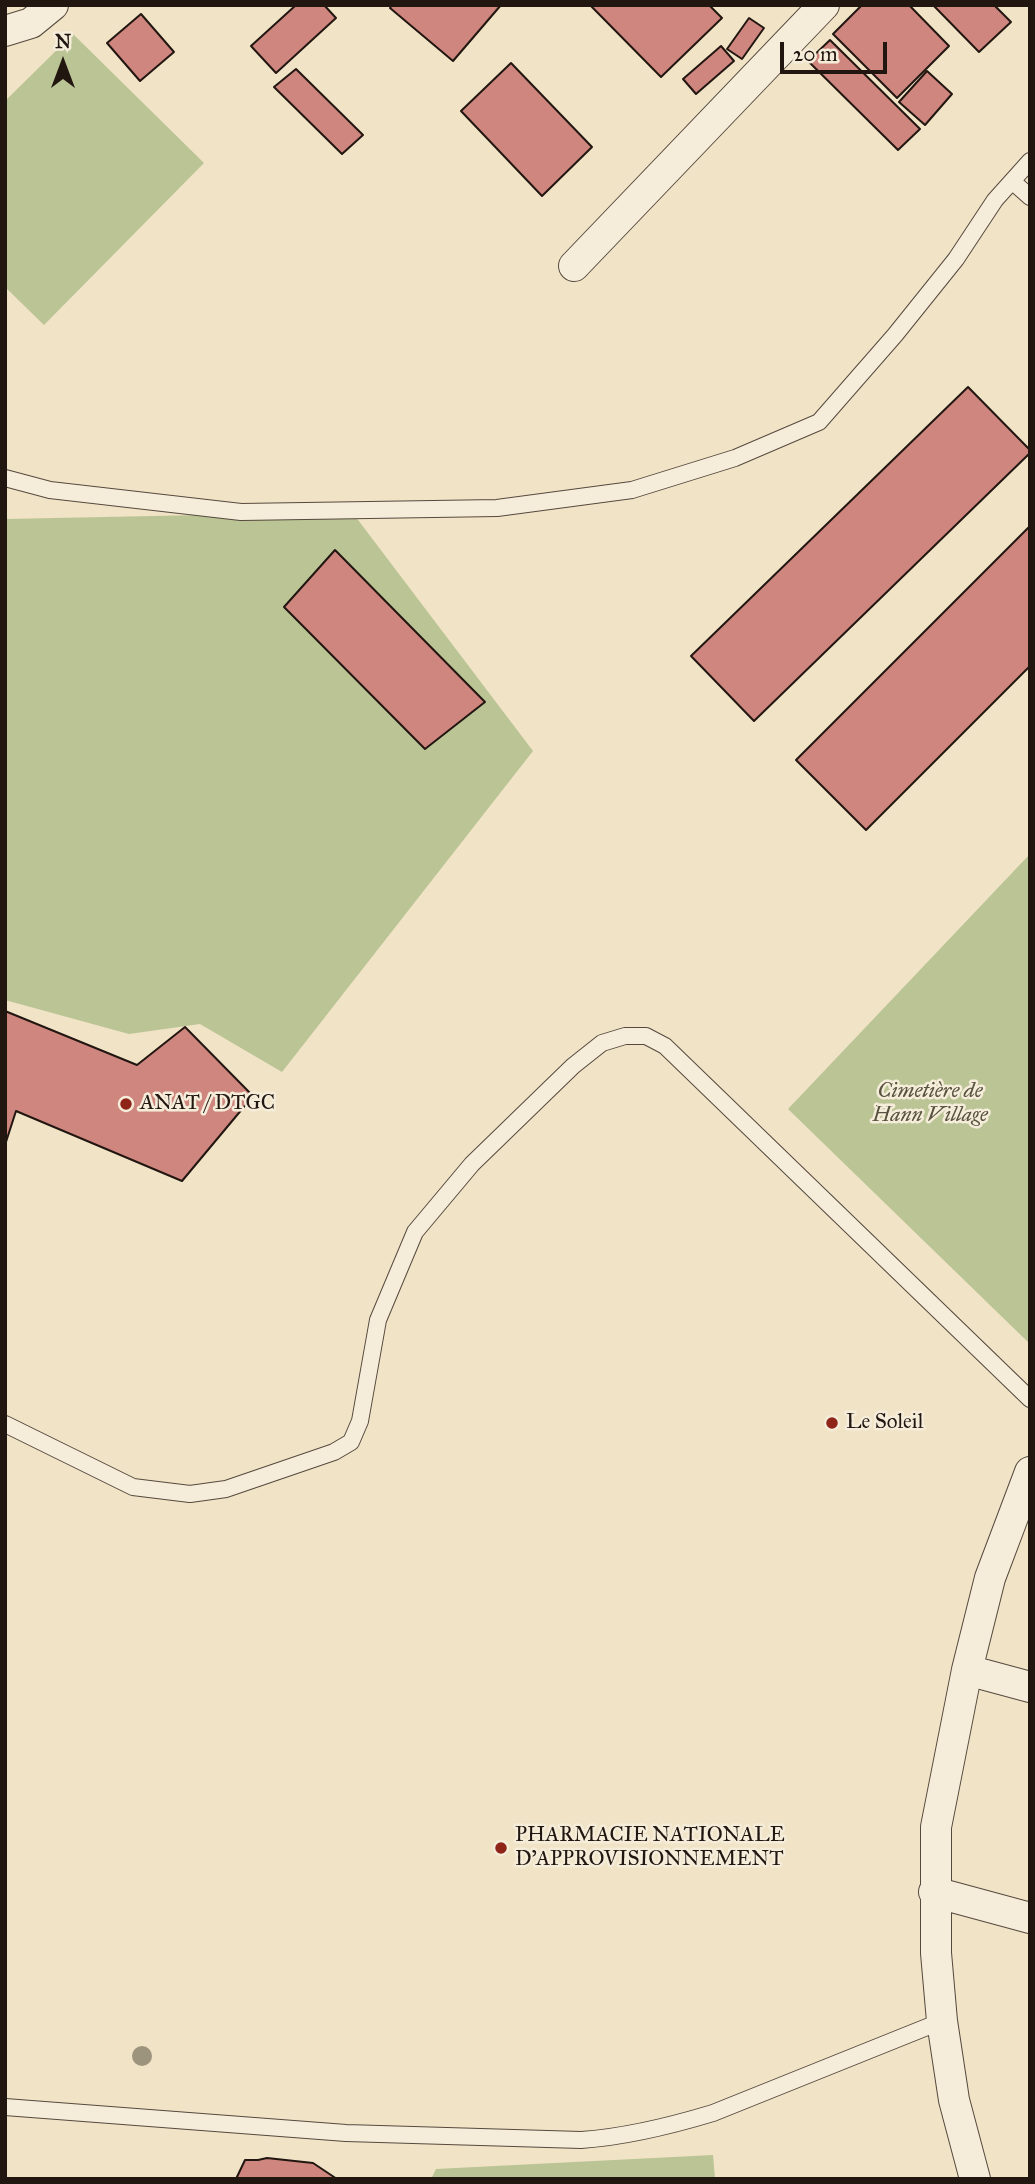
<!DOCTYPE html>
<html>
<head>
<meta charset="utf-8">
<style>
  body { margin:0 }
  #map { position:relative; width:1035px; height:2184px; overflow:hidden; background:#f0e3c6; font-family:"IM FELL Great Primer",serif }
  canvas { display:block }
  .frame { position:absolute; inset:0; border:7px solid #221611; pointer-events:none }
  .north { position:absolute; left:28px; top:28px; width:70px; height:70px; -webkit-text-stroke:5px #f5edda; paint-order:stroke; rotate:0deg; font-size:19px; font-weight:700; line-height:28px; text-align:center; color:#221611 }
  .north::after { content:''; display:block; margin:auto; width:24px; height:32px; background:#221611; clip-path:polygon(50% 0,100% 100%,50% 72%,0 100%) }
  .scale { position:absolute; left:780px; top:42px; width:107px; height:32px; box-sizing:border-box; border:4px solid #221611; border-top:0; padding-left:9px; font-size:21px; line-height:24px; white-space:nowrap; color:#221611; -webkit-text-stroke:5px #f5edda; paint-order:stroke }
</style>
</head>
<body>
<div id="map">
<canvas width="1035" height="2184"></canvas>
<div class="frame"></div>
<div class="north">N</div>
<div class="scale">20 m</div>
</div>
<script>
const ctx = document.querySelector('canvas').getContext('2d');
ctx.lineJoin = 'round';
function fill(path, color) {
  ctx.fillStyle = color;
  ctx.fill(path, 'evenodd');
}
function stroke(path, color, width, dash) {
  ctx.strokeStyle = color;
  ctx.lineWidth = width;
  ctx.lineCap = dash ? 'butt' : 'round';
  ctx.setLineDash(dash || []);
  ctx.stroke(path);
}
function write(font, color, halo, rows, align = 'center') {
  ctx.font = font + ' "IM FELL Great Primer",serif';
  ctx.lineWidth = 5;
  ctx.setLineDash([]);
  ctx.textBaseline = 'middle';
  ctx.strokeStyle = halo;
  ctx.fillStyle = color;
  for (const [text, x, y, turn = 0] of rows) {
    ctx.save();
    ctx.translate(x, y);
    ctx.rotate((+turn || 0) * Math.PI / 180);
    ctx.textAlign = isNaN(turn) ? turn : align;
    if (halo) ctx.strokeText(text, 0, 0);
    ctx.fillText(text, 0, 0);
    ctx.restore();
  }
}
fill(new Path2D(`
  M73 34 204 163 44 325 5 287V101Z
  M352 512 533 751 282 1072 200 1024 129 1034 5 1000V519Z
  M1030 854V1344L788 1109Z
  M713 2155 715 2179H431L436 2169Z`), '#bac495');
const building = new Path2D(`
  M296 5H324L336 18 276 73 251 46Z
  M392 5H501L453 61 390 8Z
  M590 5H709L722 18 661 77Z
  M862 5H909L949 46 897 98 833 34Z
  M933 5H994L1011 22 979 52Z
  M141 14 174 52 140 81 107 43Z
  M749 18 764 28 742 59 727 49Z
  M830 40 920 129 898 150 808 61Z
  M721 46 734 61 696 94 683 79Z
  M511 63 592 147 542 196 461 111Z
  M296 69 363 135 342 154 274 87Z
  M927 71 952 94 925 125 899 102Z
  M968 387 1030 450V453L754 721 691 656Z
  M1030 526V666L866 830 796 760Z
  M335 550 485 702 425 749 284 607Z
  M5 1011 137 1065 185 1027 253 1096 182 1181 16 1111 5 1145Z
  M267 2158 313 2163 337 2179H236L245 2160H258Z`);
fill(building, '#cf867e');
stroke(building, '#221611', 2);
const service = new Path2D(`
  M1012 181 1030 197
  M5 478 50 490 241 512 497 508 632 490 735 458 819 422 895 335 956 259 995 200 1030 161
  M5 1424 133 1487 190 1494 226 1489 334 1452 351 1442 360 1421 378 1320 415 1232 472 1164 573 1066 602 1043 625 1036H646L665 1046 1030 1399
  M5 2107 346 2133 581 2140C626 2137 670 2126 713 2113L942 2021`);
const minor = new Path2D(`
  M5 31 31 23 53 5
  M574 266 824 5
  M967 1670 1030 1687
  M934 1892 1030 1918
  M975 2179 954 2100 942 2021 936 1953V1827L967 1670 990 1578 1030 1472`);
stroke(service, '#56493e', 18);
stroke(minor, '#56493e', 32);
stroke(service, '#f5edda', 16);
stroke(minor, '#f5edda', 30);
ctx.fillStyle = '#9c947c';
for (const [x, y] of [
  [142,2056]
]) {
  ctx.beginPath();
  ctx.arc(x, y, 10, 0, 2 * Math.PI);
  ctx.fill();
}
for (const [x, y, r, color] of [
  [126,1104,7,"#8f2418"],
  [832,1423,7,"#8f2418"],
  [501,1848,7,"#8f2418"]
]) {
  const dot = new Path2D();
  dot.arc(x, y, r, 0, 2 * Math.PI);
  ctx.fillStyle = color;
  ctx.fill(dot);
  stroke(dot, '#f5edda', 2.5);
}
write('italic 21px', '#57533f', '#f5edda', [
  ["Cimetière de",930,1092],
  ["Hann Village",930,1116]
]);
write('21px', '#221611', '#f5edda', [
  ["ANAT / DTGC",140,1104],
  ["Le Soleil",846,1423],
  ["PHARMACIE NATIONALE",515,1836],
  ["D'APPROVISIONNEMENT",515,1860]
], 'left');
</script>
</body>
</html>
